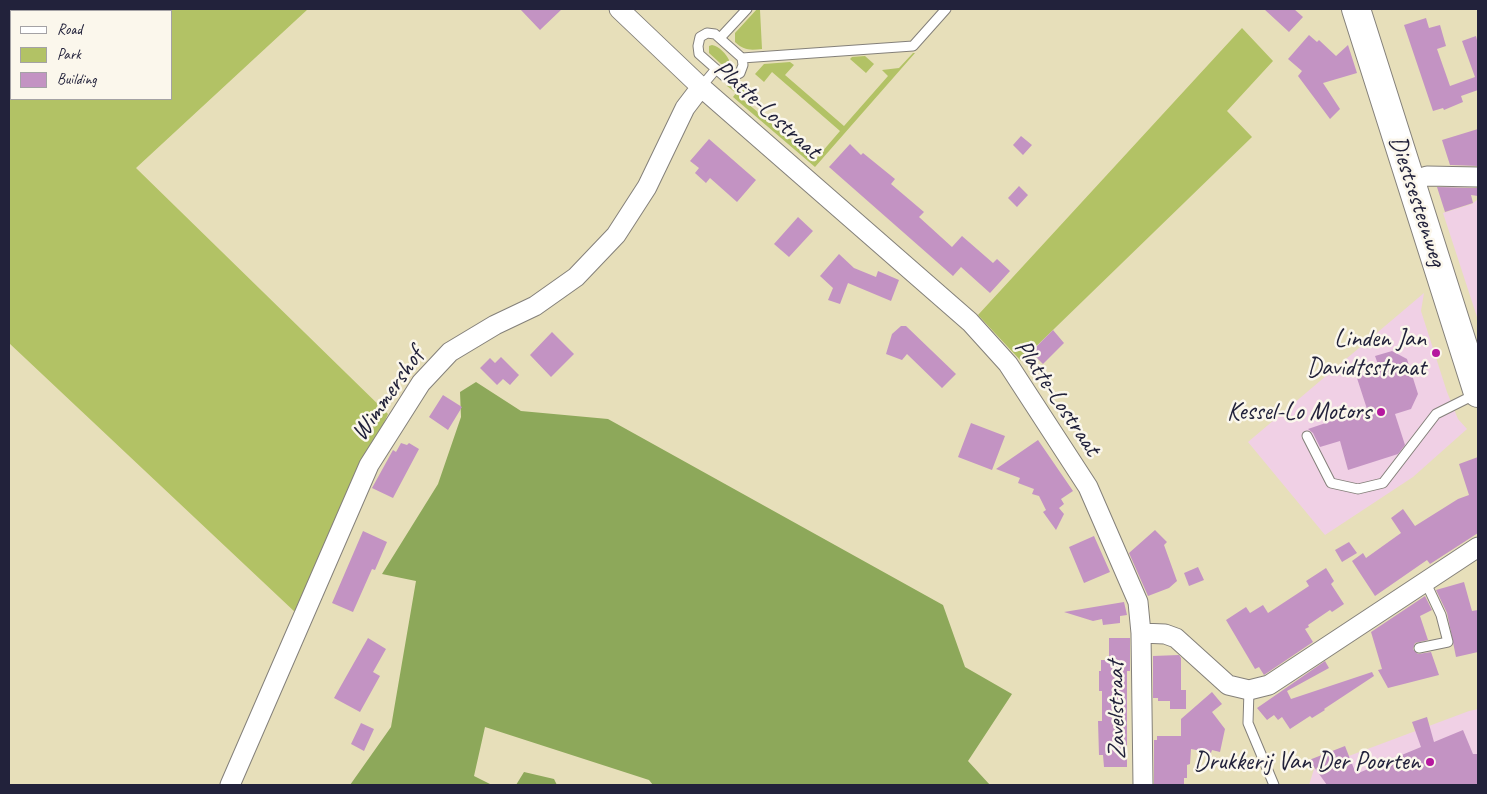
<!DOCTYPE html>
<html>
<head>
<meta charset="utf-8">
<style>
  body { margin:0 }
  #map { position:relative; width:1487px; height:794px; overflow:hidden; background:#e7dfba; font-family:Caveat,sans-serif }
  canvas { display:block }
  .frame { position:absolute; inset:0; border:10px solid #22223b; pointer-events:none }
  .legend { position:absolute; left:10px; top:10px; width:162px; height:90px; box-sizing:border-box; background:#fbf7ec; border:1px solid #a4a2a5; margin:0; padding:6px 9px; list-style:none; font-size:15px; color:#22223b }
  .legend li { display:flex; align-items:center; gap:10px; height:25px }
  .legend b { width:25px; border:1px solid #a4a2a5 }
</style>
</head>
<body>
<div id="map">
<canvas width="1487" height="794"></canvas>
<div class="frame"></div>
<ul class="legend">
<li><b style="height:6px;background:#fff"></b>Road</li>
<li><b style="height:14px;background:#b2c265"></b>Park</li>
<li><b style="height:14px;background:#c393c3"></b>Building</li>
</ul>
</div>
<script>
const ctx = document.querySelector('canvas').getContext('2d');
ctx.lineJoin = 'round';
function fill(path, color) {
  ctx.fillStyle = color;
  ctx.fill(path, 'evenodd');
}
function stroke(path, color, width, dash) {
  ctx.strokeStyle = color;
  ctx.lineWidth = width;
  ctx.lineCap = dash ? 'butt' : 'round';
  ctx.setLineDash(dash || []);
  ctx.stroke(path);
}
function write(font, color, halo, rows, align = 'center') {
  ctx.font = font + ' Caveat,sans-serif';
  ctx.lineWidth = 5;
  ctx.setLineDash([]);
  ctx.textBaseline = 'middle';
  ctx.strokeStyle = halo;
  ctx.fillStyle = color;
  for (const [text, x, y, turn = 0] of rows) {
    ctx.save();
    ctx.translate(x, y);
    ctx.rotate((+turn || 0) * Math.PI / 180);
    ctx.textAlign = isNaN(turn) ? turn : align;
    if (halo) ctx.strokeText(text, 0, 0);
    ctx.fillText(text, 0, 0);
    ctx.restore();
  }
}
fill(new Path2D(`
  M1478 199V317H1477L1443 213 1472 204Z
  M1424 293 1421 311 1447 392 1458 419 1467 429 1413 477 1325 535 1248 442Z
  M1478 709V785H1309L1314 769 1469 711Z`), '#f0d0e5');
fill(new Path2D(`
  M19 9H308L136 168 388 414 296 613 9 343V18L11 15V99H171V11H16Z
  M757 9H767L760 10 762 49C751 50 744 51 735 42V33Z
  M1242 28 1273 61 1227 111 1252 137 1021 361 978 315Z
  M712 45C719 46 727 55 729 60L728 64H721L709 53V46Z
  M913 53H915L815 167 733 97 736 93 727 86 732 81 736 80 749 88 741 98 815 160 840 131 772 72 764 82 755 74 764 64 790 62 794 65 785 75 844 126 888 76 882 70 899 68Z
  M865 56 874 64 866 73 850 59 852 57Z`), '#b2c265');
fill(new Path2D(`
  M476 382 521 411 608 419 943 605 965 667 1012 694 968 761 990 785H653L649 780 485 727 474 776 492 785H350L391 727 416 581 382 574 438 484 461 417 460 392Z
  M524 772 554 779 557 785H516Z`), '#8da85a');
fill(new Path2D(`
  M520 9H562L540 30Z
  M1264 9H1294L1303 17 1289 32Z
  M1426 18 1429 28 1440 25 1446 46 1437 49 1450 86 1475 77 1462 41 1476 36 1478 44V90L1461 96 1463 102 1444 110 1443 108 1433 111 1404 25Z
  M1309 35 1317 42 1319 40 1336 56 1348 45 1357 73 1323 83 1340 109 1330 119 1298 76 1302 71 1288 59Z
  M1478 129V166L1450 165 1442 140Z
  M1021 136 1032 145 1023 155 1013 145Z
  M709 139 756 180 737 202 710 178 706 183 695 173 699 168 690 161Z
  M850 144 861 155 863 153 895 179 891 184 924 212 919 217 952 247 962 236 993 263 997 259 1010 271 990 293 961 267 953 276 829 167Z
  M1019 186 1028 195 1017 207 1008 198Z
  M1437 187 1478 188V196L1471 195 1473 203 1445 212Z
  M798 217 813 231 789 257 774 244Z
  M839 254 854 268 876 277 878 271 899 280 891 301 848 283 840 304 828 300 833 288 820 276Z
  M901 326H906L956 374 942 388 907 354 902 360 886 354 892 334Z
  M1053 330 1064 343 1043 364 1031 352Z
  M552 332 574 354 551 377 530 355Z
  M1392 351 1407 359 1418 394 1411 409 1395 414 1405 445 1398 454 1348 470 1340 441 1320 447 1313 433 1308 429 1367 409 1356 375 1379 367 1375 356Z
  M501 357 519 375 510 385 503 379 497 385 480 368 490 358 495 363Z
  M443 395 462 407 448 430 429 417Z
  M971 423 1005 436 992 470 958 457Z
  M1038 440 1073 491 1061 499 1064 504 1059 508 1064 514 1056 530 1043 512 1046 510 1039 496 1032 494 1034 489 1018 483 1020 478 996 469Z
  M401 443 407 445 409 443 419 449 393 498 372 488 393 450 396 452Z
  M1478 457V533L1430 564 1427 560 1375 596 1352 561 1363 553 1366 558 1401 533 1391 518 1403 509 1415 526 1458 499 1469 495 1459 464Z
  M1155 530 1167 542 1164 545 1177 581 1169 588 1148 596 1129 553Z
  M363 531 387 542 375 570 372 569 353 612 332 603Z
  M1094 536 1110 572 1084 583 1069 547Z
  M1349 542 1357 553 1342 562 1335 550Z
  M1198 567 1204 580 1189 586 1184 573Z
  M1326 568 1334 581 1331 584 1344 604 1332 612 1330 610 1308 625 1309 627 1305 629 1313 642 1264 675 1259 667 1255 669 1226 620 1246 607 1250 613 1263 605 1268 613 1309 586 1306 581Z
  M1464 582 1472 611 1478 610V652L1456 657 1447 613 1436 590Z
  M1425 596 1432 610 1420 616 1428 640 1415 643 1413 649 1418 654 1431 652 1439 675 1388 688 1378 670 1382 669 1371 632Z
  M1124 602 1127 615 1120 616V623L1103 625 1102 619 1093 621 1064 612Z
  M368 638 386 649 373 672 380 676 360 712 334 698Z
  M1109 638H1130V671H1127V767H1104L1103 755H1099L1098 721H1102V691H1099V671H1101V660H1109Z
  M1179 655 1181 658V690H1186V709H1170V701H1158V698H1153V656Z
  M1325 661 1329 668 1287 691 1291 699 1372 672 1374 676 1324 709 1325 710 1312 718 1310 716 1290 729 1282 717 1278 720 1274 715 1267 720 1257 708Z
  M1212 692 1222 704 1212 712 1225 729 1220 752 1212 750 1211 753 1191 749 1190 764 1187 765V778H1184V785H1154V740H1157V736H1181V719Z
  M1427 717 1434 742 1463 730 1473 754H1478V785H1327L1309 760 1345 746 1356 774 1421 747 1412 722Z
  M361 723 374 729 364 751 351 744Z`), '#c393c3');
const lane = new Path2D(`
  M707 33 715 34 742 58 743 65 740 73 732 77H725L699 54 698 46 700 37Z
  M720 38 747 9
  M742 58 913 46 946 9
  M701 87 716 69
  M1307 436 1331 483 1358 489 1383 483 1436 414 1476 394
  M1419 648 1448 642 1441 615 1426 583
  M1249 690 1248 723 1274 785`);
const street = new Path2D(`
  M619 9 701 87 970 322 1008 364 1088 487 1138 602 1141 633 1143 785
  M1411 181 1427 176 1478 177
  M1141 633 1165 634 1176 638 1228 685 1249 690 1269 685 1478 547
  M230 785 369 465 421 383 450 352 495 325 535 306 576 277 616 235 647 187 685 108 701 87`);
const primary = new Path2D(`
  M1356 9 1478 393`);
stroke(lane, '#84807a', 11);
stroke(street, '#84807a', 21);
stroke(primary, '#84807a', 30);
stroke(lane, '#fff', 9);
stroke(street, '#fff', 19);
stroke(primary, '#fff', 28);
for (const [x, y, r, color] of [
  [1436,353,5,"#b5179e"],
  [1381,412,5,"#b5179e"],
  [1430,762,5,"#b5179e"]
]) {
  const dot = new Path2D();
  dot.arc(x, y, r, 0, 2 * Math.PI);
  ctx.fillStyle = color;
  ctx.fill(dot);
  stroke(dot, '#fbf7ec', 2);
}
write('25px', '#22223b', '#fbf7ec', [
  ["Platte-Lostraat",767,110,42],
  ["Diestsesteenweg",1417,201,72],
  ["Wimmershof",388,395,-55],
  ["Platte-Lostraat",1057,398,56],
  ["Zavelstraat",1117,710,-91]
]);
write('25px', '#22223b', '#fbf7ec', [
  ["Linden Jan",1426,339],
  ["Davidtsstraat",1426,368],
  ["Kessel-Lo Motors",1371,412],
  ["Drukkerij Van Der Poorten",1420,762]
], 'right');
</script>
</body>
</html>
